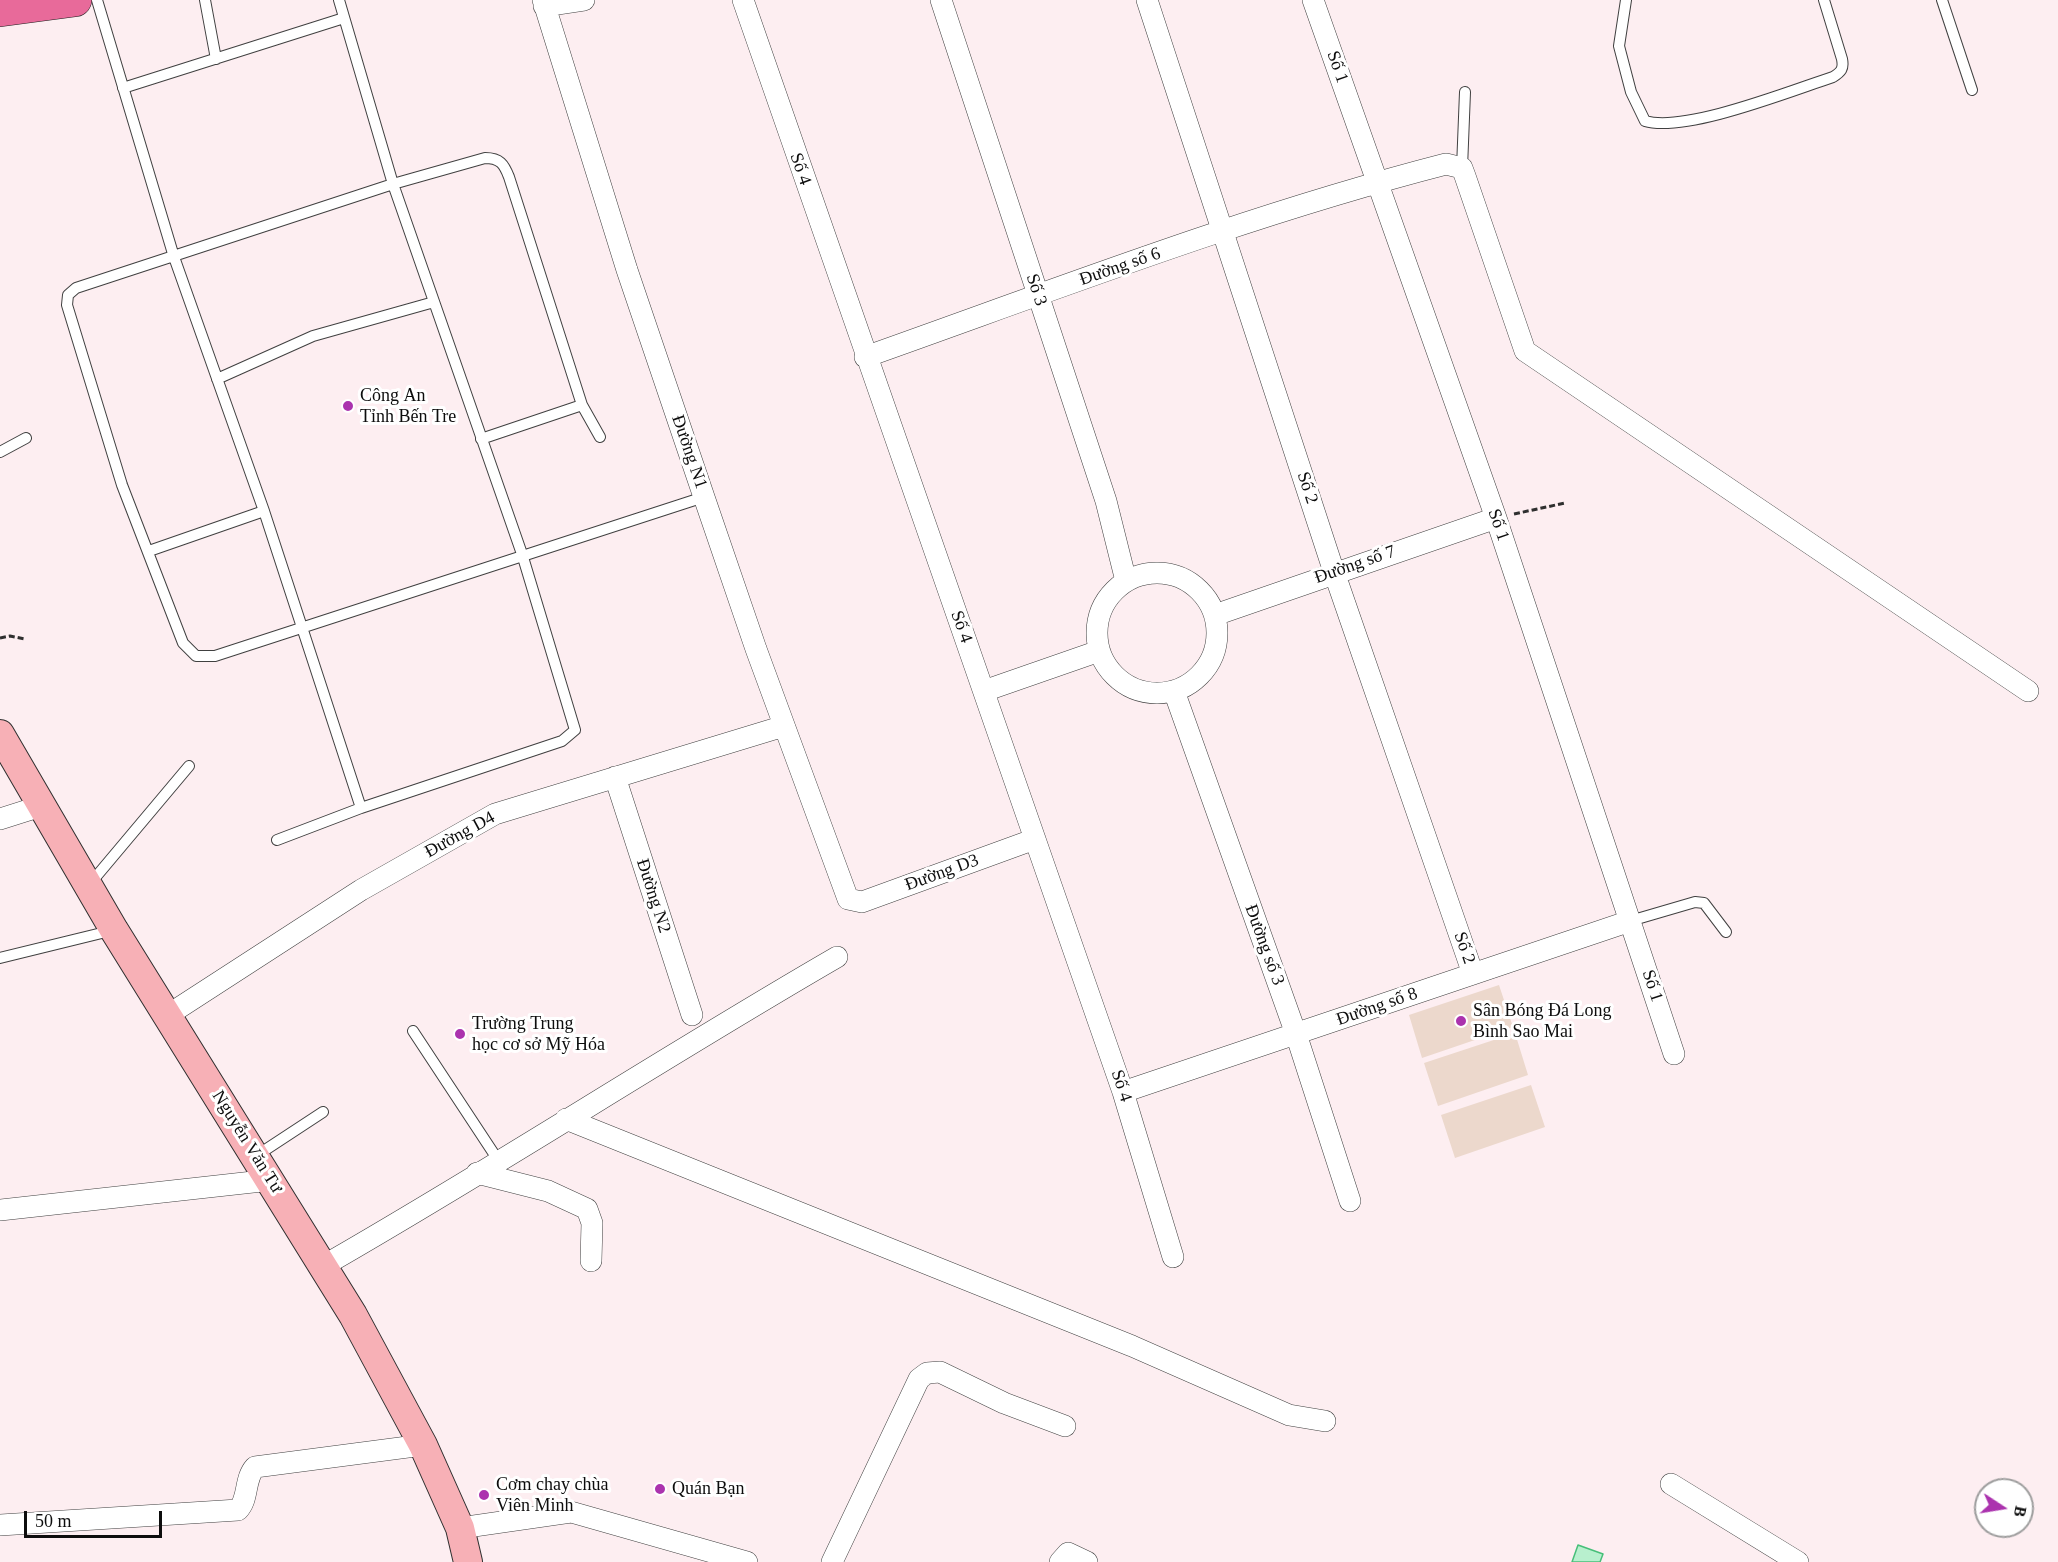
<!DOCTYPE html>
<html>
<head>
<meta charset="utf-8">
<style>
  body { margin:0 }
  #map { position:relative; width:2058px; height:1562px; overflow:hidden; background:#fdeef1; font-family:Georgia,serif }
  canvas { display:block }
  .north { position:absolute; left:1974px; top:1478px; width:60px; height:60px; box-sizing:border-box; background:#fff; border:2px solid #9e9e9e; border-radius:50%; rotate:102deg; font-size:16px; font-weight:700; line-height:24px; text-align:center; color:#0d0d0d }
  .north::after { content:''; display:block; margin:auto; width:21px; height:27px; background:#ab33ae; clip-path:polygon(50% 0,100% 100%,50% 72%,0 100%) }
  .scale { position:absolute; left:24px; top:1511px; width:138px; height:27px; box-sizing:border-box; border:3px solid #0d0d0d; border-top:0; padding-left:8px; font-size:18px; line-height:21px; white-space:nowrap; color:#0d0d0d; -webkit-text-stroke:4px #fff; paint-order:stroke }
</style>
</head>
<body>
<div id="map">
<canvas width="2058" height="1562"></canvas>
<div class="north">B</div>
<div class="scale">50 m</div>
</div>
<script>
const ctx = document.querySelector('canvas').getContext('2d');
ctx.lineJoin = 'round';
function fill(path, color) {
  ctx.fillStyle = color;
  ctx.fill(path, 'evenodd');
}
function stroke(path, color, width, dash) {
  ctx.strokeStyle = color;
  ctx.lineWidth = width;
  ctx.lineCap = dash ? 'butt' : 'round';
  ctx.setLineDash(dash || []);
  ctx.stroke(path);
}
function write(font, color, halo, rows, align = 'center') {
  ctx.font = font + ' Georgia,serif';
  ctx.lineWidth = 6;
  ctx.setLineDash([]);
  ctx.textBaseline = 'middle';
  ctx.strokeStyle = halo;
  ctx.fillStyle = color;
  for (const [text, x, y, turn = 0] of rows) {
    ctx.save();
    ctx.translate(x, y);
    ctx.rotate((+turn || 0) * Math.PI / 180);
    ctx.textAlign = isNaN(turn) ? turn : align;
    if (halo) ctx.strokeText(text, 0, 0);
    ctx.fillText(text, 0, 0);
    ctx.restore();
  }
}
fill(new Path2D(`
  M1499 985 1513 1027 1422 1058 1409 1015Z
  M1515 1033 1528 1075 1438 1106 1424 1063Z
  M1531 1085 1545 1127 1455 1158 1441 1115Z`), '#ecd8cc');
const water = new Path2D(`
  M1578 1545 1603 1554 1600 1562H1572Z`);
fill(water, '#b8f0ce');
stroke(water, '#47bf79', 1.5);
const service = new Path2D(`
  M97 0 174 257 264 511 361 808
  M205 0 216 59
  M1626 0 1619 46 1631 92 1645 121C1685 133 1790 91 1833 77 1841 72 1844 69 1842 59L1824 0
  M1942 0 1972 90
  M123 88 344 18
  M1462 168 1465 92
  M217 379 313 336 434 302
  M582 405 600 437
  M481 439 582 405 509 177C504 164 500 158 485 158L393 184 76 288 68 295 67 305 122 485 183 643 196 656H215L704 497
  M0 452 26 438
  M149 551 264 511
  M277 840 361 808 562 741 575 730 522 554 393 184 339 0
  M89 885 189 766
  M1630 921 1695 902 1704 903 1726 932
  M0 958 114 930
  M413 1031 498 1160
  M256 1156 323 1112`);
const minor = new Path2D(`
  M543 0 627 270 704 497 756 649 848 899 862 902 1035 839
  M743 0 1123 1092 1173 1257
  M941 0 1106 501 1126 581
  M1147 0 1334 572 1473 974
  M1313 0 1496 518 1674 1054
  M544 6 584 0
  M865 357C1057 289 1248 215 1446 164L1462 168 1465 176 1525 351 2028 691
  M1097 633a60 60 0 1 1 120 0a60 60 0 1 1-120 0Z
  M1215 615 1496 518
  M984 691 1099 651
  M1174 691 1296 1034 1350 1201
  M615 777 692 1015
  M0 819 41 806
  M168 1015 361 890 495 814 784 726
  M1123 1092 1630 921
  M566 1119 1132 1346 1289 1415 1325 1421
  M477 1173 548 1191 587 1209 592 1223 591 1261
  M0 1210 271 1180
  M323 1266C496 1167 664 1057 837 957
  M1671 1484 1798 1562
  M0 1525 238 1510C249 1499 244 1479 255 1467L423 1445
  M460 1528 571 1512 747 1562
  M832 1562 919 1379 927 1373 940 1372 1004 1403 1065 1426
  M1060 1562 1068 1553 1087 1562`);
const secondary = new Path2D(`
  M0 734 114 930 353 1315 423 1445 460 1528 468 1562`);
const trunk = new Path2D(`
  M0 10 75 0`);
stroke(service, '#404040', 12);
stroke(minor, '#404040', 22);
stroke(secondary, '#2f2f2f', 30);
stroke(trunk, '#1e1e1e', 34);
stroke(new Path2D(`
  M1514 514 1565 503
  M0 638 10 636 25 639`), '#2f2f2f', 3, [6, 3]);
stroke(service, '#fff', 10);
stroke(minor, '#fff', 21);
stroke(secondary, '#f7b0b6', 28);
stroke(trunk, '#e86a9a', 33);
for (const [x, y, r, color] of [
  [348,406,6,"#ab33ae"],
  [1461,1021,6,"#ab33ae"],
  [460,1034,6,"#ab33ae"],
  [660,1489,6,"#ab33ae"],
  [484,1495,6,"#ab33ae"]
]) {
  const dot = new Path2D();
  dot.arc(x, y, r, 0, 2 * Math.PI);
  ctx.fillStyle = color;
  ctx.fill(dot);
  stroke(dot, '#fff', 2);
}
write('18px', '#0d0d0d', '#fff', [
  ["Số 1",1337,67,71],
  ["Số 4",800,169,71],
  ["Đường số 6",1120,267,-19],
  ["Số 3",1036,290,72],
  ["Đường N1",689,452,71],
  ["Số 2",1307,488,72],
  ["Số 1",1498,525,71],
  ["Đường số 7",1355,565,-19],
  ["Số 4",961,627,70],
  ["Đường D4",460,835,-29],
  ["Đường D3",942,873,-20],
  ["Đường N2",653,896,72],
  ["Đường số 3",1264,945,70],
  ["Số 2",1464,948,71],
  ["Số 1",1652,986,72],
  ["Đường số 8",1377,1007,-19],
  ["Số 4",1121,1086,72],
  ["Nguyễn Văn Tư",247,1142,58]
]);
write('18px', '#0d0d0d', '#fff', [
  ["Công An",360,396],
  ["Tỉnh Bến Tre",360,417],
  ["Sân Bóng Đá Long",1473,1011],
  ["Bình Sao Mai",1473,1032],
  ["Trường Trung",472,1024],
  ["học cơ sở Mỹ Hóa",472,1045],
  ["Cơm chay chùa",496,1485],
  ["Viên Minh",496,1506],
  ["Quán Bạn",672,1489]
], 'left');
</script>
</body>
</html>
